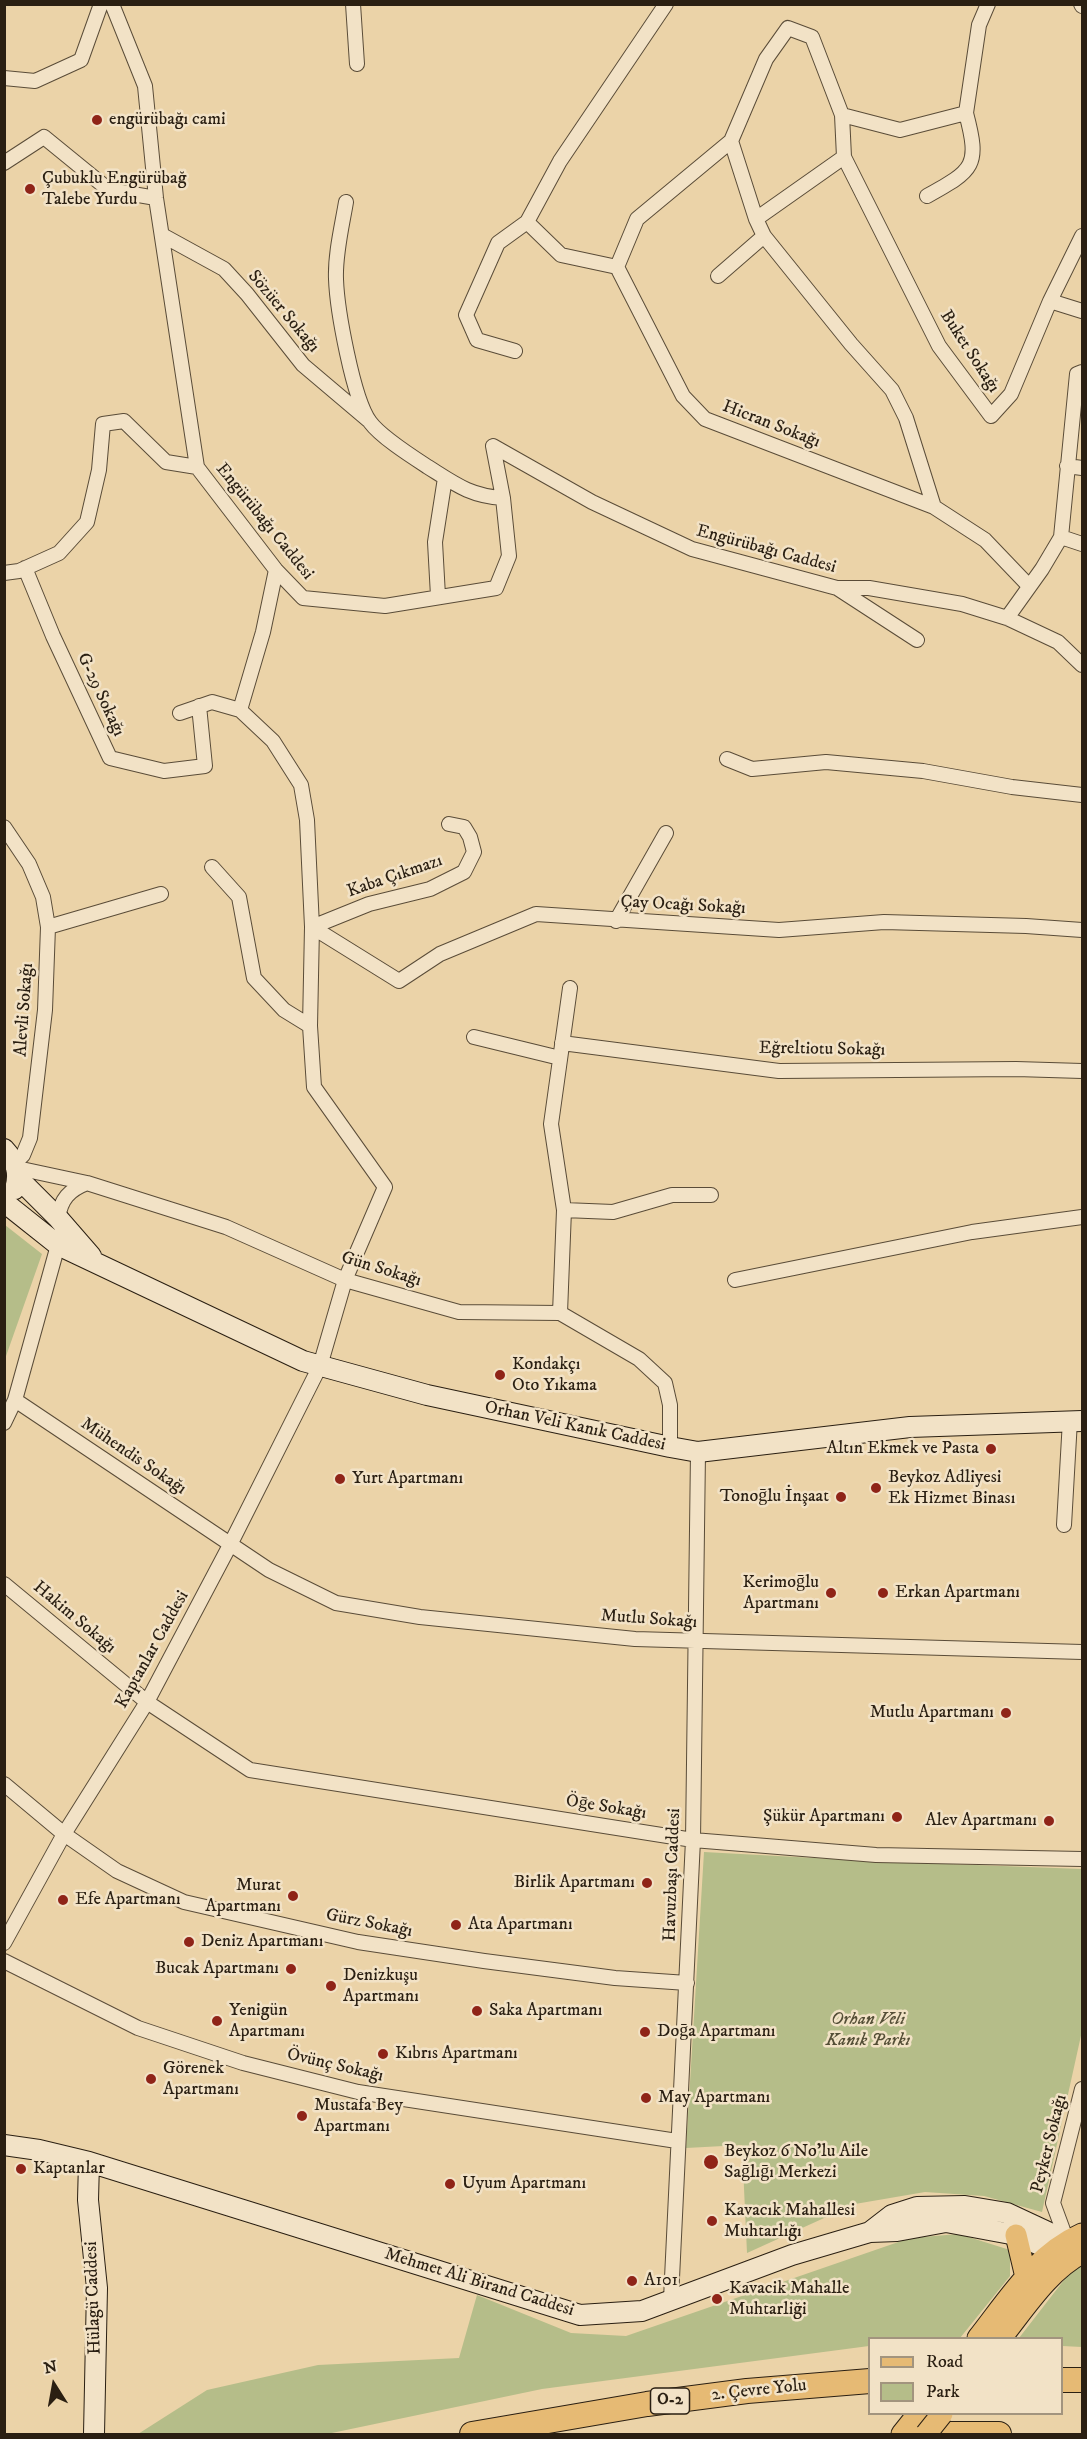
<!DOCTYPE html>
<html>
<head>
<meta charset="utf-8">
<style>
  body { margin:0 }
  #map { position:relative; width:1087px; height:2439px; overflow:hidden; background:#ebd3a8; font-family:"IM FELL DW Pica",serif }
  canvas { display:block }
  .frame { position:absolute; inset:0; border:6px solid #2a1f12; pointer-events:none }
  .legend { position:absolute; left:868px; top:2337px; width:195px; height:78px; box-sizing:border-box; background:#f2e2c6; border:2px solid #a2947e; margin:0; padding:8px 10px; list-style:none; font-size:18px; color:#2a1f12 }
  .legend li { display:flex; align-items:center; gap:12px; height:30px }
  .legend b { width:30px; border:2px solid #a2947e }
  .north { position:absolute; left:24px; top:2355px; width:60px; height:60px; -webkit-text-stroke:4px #f2e2c6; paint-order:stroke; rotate:349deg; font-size:16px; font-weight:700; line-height:24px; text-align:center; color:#2a1f12 }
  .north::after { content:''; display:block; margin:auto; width:21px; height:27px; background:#2a1f12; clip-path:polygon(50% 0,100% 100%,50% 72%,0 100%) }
</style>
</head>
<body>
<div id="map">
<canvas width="1087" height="2439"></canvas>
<div class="frame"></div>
<ul class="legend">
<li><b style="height:8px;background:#e6ba74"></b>Road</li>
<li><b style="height:16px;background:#b5bd89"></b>Park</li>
</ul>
<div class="north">N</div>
</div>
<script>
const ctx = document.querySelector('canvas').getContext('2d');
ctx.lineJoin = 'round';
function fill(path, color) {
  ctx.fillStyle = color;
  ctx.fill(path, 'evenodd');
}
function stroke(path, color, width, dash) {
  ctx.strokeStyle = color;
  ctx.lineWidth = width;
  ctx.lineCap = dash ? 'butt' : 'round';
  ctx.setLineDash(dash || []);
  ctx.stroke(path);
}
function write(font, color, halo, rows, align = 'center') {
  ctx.font = font + ' "IM FELL DW Pica",serif';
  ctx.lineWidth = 5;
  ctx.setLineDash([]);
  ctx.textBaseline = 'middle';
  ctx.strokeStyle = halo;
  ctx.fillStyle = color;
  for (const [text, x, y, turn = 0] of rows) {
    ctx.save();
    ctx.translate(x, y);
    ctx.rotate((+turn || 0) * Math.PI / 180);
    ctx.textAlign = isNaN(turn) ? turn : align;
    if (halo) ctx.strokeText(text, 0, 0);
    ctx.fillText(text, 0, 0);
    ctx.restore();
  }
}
fill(new Path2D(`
  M5 1225 42 1254 5 1359 4 1225Z
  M704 1852 870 1861 1082 1869V2031L1042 2212 984 2196 925 2192 855 2204 747 2253 742 2145 686 2148Z
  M959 2234 1010 2250V2276L960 2338H870L869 2346 542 2389 327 2434H138L207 2390 318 2365 459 2358 477 2295 571 2333 626 2336 910 2238Z
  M1082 2265V2347L1062 2346V2338H1019L1071 2271Z`), '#b5bd89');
const street = new Path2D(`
  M112 4 145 86 156 198 197 467 276 570 303 598 385 606 496 588 509 556 503 498 493 446 592 502 692 549 837 588H869L962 604 1007 618 1058 642 1082 665
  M353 4 357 64
  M1081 4 1082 6
  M4 78 35 81 81 60 101 4
  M842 115 900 130 966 113 979 25 988 4
  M731 141 637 219 617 267 683 396 705 419 934 507 985 540 1029 586
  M4 163 44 137 109 190 156 198
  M927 196C974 170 980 166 966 113
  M346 202C342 226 335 254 336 279 337 309 353 399 370 422 381 437 411 456 428 467 455 484 470 496 503 498
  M756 219 844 157
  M162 235 224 269 247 294 303 365 368 420
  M617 267 561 255 527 222 560 161 666 4
  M718 276 764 236
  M1050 301 1082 311
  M515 351 477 340 466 315 498 243 527 222
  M1067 466 1082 468
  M934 507 906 418 892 390 851 344 764 236 756 219 731 141 766 59 788 28 812 37 842 115 844 157 939 346 991 416 1011 394 1050 301 1082 236
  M1061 537 1082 544
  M25 568 53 636 110 758 164 771 205 766 199 706
  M4 573 19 571 59 553 87 522 99 470 103 424 124 421 166 462 197 467
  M837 588 917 640
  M438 596 435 542 445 478
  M1007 618 1042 569 1061 537 1077 374 1082 372
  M180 713 212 702 240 710
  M727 759 752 769 826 762 923 771 1012 787 1082 795
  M4 827 29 864 43 897 48 927 45 1010 30 1138 23 1155 16 1162
  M212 867 239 897 254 978 284 1010 310 1026
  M616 921 666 833
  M48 927 161 894
  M312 927 399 981 440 954 536 914 779 930 884 922 1026 926 1082 930
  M312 927 369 904 430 889 464 872 474 852 470 837 464 827 449 824
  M474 1037 560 1058
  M562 1043 779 1071 1016 1069 1082 1071
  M17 1168 87 1183 226 1227 345 1280 459 1312 560 1313 639 1359 665 1383 670 1405V1447
  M564 1210 613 1212 672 1195H711
  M58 1218C61 1199 69 1190 87 1183
  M735 1280 972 1232 1082 1217
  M560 1313 564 1210 551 1124 570 988
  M15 1400 269 1570 336 1603 420 1617 635 1639 1082 1652
  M4 1423 15 1400 58 1245
  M1064 1525 1070 1420
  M4 1584 147 1702 250 1770 693 1840 876 1855 1082 1859
  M4 1784 64 1834 117 1871 184 1902 358 1942 484 1961 615 1978 687 1983
  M4 1943 64 1834 147 1702 230 1545 320 1366 345 1280 385 1187 314 1087 310 1026 312 927 307 820 301 785 273 741 240 710 263 632 276 570
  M4 1961 138 2028 243 2063 358 2092 677 2141
  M1067 2241 1053 2203 1082 2089
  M671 2299 693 1840 698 1452`);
const secondary = new Path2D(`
  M4 1149C16 1162 20 1172 15 1189
  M18 1178 58 1218 91 1256
  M4 1202 58 1245 303 1361 427 1395 670 1447 698 1452 910 1427 1082 1421
  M4 2145 39 2150 89 2162 580 2315 642 2311 792 2255 870 2232 897 2231 946 2222 1016 2235 1052 2250
  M89 2162 88 2200 97 2288 94 2434
  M870 2232 892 2215 917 2207 965 2206 1007 2213 1067 2241`);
const primary = new Path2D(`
  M1016 2235 1026 2277
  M978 2338C1008 2300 1036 2254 1082 2234
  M1001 2338C1025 2308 1048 2271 1082 2253
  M902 2434 918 2414`);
const highway = new Path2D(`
  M1062 2380H1082
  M472 2434 647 2404 747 2391 870 2381
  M923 2434H999`);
stroke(street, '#5a4c38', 16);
stroke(secondary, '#2a1f12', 22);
stroke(primary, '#2a1f12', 23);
stroke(highway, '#2a1f12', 26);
stroke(street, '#f2e2c6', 14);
stroke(secondary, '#f2e2c6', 20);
stroke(primary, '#e6ba74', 21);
stroke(highway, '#e6ba74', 24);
const primaryBridge = new Path2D(`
  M926 2434 942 2414`);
stroke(primaryBridge, '#2a1f12', 23, []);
stroke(primaryBridge, '#e6ba74', 21);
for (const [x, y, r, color] of [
  [97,120,6,"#8f2418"],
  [30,189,6,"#8f2418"],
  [500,1375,6,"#8f2418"],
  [991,1449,6,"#8f2418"],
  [340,1479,6,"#8f2418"],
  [876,1488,6,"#8f2418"],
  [841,1497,6,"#8f2418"],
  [831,1593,6,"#8f2418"],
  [883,1593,6,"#8f2418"],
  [1006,1713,6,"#8f2418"],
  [897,1817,6,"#8f2418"],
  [1049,1821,6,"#8f2418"],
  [647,1883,6,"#8f2418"],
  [293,1896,6,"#8f2418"],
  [63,1900,6,"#8f2418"],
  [456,1925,6,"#8f2418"],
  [189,1942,6,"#8f2418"],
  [291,1969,6,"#8f2418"],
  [331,1986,6,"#8f2418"],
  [477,2011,6,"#8f2418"],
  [217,2021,6,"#8f2418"],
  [645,2032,6,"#8f2418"],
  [383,2054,6,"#8f2418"],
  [151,2079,6,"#8f2418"],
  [646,2098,6,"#8f2418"],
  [302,2116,6,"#8f2418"],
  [711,2162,8,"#8f2418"],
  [21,2169,6,"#8f2418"],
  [450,2184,6,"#8f2418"],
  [712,2221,6,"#8f2418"],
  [632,2281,6,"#8f2418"],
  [717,2299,6,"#8f2418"]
]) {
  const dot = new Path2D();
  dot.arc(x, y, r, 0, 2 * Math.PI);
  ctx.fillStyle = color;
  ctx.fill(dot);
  stroke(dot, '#f2e2c6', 2);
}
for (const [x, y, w] of [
  [670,2401,39]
]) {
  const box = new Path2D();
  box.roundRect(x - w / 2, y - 13, w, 26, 4.5);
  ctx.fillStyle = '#f2e2c6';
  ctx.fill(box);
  stroke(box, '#2a1f12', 1.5);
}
write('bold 16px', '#2a1f12', null, [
  ["O-2",670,2401]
]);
write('18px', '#2a1f12', '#f2e2c6', [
  ["engürübağı cami",109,120],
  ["Çubuklu Engürübağ",42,179],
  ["Talebe Yurdu",42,200],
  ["Kondakçı",512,1365],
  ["Oto Yıkama",512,1386],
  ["Altın Ekmek ve Pasta",979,1449,"right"],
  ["Beykoz Adliyesi",888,1478],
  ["Ek Hizmet Binası",888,1499],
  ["Yurt Apartmanı",352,1479],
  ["Tonoḡlu İnşaat",829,1497,"right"],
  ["Kerimoḡlu",819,1583,"right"],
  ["Apartmanı",819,1604,"right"],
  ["Erkan Apartmanı",895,1593],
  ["Mutlu Apartmanı",994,1713,"right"],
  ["Şükür Apartmanı",885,1817,"right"],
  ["Alev Apartmanı",1037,1821,"right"],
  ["Birlik Apartmanı",635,1883,"right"],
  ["Murat",281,1886,"right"],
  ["Apartmanı",281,1907,"right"],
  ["Efe Apartmanı",75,1900],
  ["Ata Apartmanı",468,1925],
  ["Deniz Apartmanı",201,1942],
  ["Bucak Apartmanı",279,1969,"right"],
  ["Denizkuşu",343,1976],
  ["Apartmanı",343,1997],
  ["Yenigün",229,2011],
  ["Apartmanı",229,2032],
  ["Saka Apartmanı",489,2011],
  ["Doḡa Apartmanı",657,2032],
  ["Kıbrıs Apartmanı",395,2054],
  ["Görenek",163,2069],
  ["Apartmanı",163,2090],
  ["May Apartmanı",658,2098],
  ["Mustafa Bey",314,2106],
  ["Apartmanı",314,2127],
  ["Beykoz 6 No'lu Aile",724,2152],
  ["Saḡlıḡı Merkezi",724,2173],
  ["Kaptanlar",33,2169],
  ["Uyum Apartmanı",462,2184],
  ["Kavacık Mahallesi",724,2211],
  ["Muhtarlığı",724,2232],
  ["A101",644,2281],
  ["Kavacik Mahalle",729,2289],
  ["Muhtarliği",729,2310]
], 'left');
write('18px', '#2a1f12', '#f2e2c6', [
  ["Sözüer Sokağı",283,312,50],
  ["Buket Sokağı",969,352,57],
  ["Hicran Sokağı",771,425,21],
  ["Engürübağı Caddesi",264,522,51],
  ["Engürübağı Caddesi",766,550,15],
  ["G-29 Sokağı",100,695,65],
  ["Kaba Çıkmazı",395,877,-19],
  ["Çay Ocağı Sokağı",683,906,3],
  ["Alevli Sokağı",25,1010,-86],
  ["Eğreltiotu Sokağı",822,1050,1],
  ["Gün Sokağı",381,1270,17],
  ["Orhan Veli Kanık Caddesi",575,1427,12],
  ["Mühendis Sokağı",133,1457,34],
  ["Hakim Sokağı",74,1618,40],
  ["Mutlu Sokağı",649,1620,4],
  ["Kaptanlar Caddesi",153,1650,-61],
  ["Öḡe Sokağı",606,1808,9],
  ["Havuzbaşı Caddesi",673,1875,-88],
  ["Gürz Sokağı",369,1924,11],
  ["Övünç Sokağı",335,2066,13],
  ["Peyker Sokağı",1050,2144,-76],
  ["Mehmet Ali Birand Caddesi",479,2283,17],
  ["Hülagü Caddesi",94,2298,-92],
  ["2. Çevre Yolu",759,2391,-6]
]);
write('italic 18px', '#544e36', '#f2e2c6', [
  ["Orhan Veli",868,2020],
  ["Kanık Parkı",868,2041]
]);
</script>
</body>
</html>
